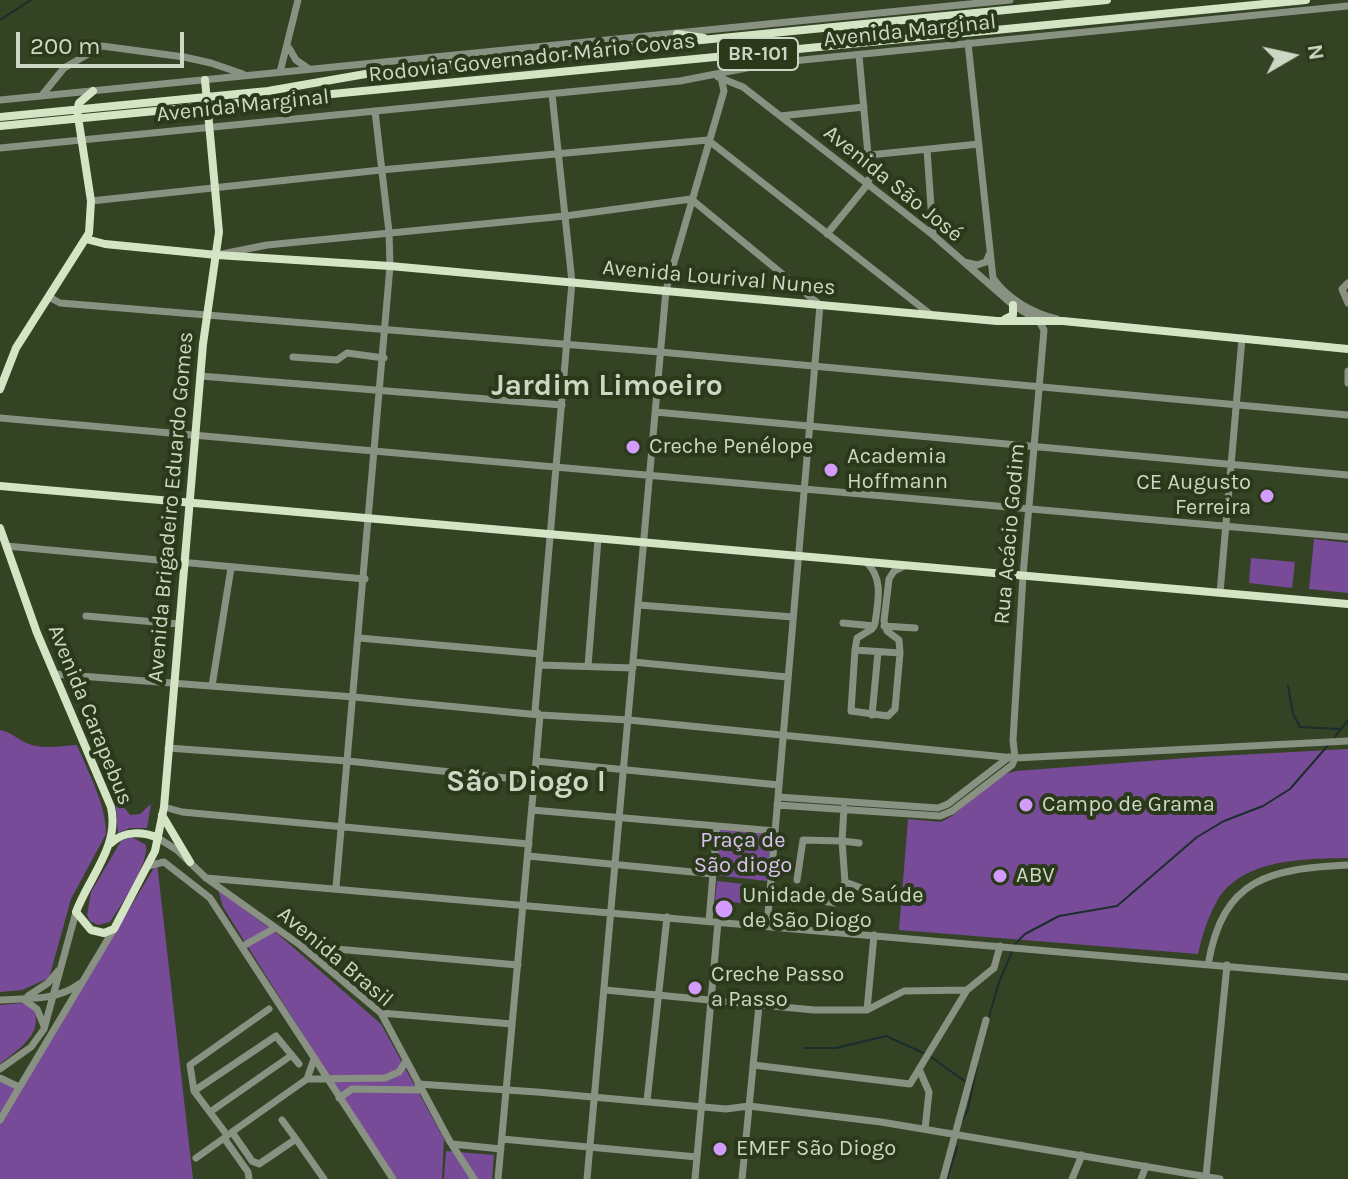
<!DOCTYPE html>
<html>
<head>
<meta charset="utf-8">
<style>
  body { margin:0 }
  #map { position:relative; width:1348px; height:1179px; overflow:hidden; background:#344324; font-family:Karla,sans-serif }
  canvas { display:block }
  .north { position:absolute; left:1252px; top:16px; width:80px; height:80px; -webkit-text-stroke:6px #2a391a; paint-order:stroke; rotate:81deg; font-size:22px; font-weight:700; line-height:32px; text-align:center; color:#cdd7c4 }
  .north::after { content:''; display:block; margin:auto; width:28px; height:36px; background:#cdd7c4; clip-path:polygon(50% 0,100% 100%,50% 72%,0 100%) }
  .scale { position:absolute; left:16px; top:32px; width:168px; height:36px; box-sizing:border-box; border:4px solid #cdd7c4; border-top:0; padding-left:10px; font-size:24px; line-height:28px; white-space:nowrap; color:#cdd7c4; -webkit-text-stroke:6px #2a391a; paint-order:stroke }
</style>
</head>
<body>
<div id="map">
<canvas width="1348" height="1179"></canvas>
<div class="north">N</div>
<div class="scale">200 m</div>
</div>
<script>
const ctx = document.querySelector('canvas').getContext('2d');
ctx.lineJoin = 'round';
function fill(path, color) {
  ctx.fillStyle = color;
  ctx.fill(path, 'evenodd');
}
function stroke(path, color, width, dash) {
  ctx.strokeStyle = color;
  ctx.lineWidth = width;
  ctx.lineCap = dash ? 'butt' : 'round';
  ctx.setLineDash(dash || []);
  ctx.stroke(path);
}
function write(font, color, halo, rows, align = 'center') {
  ctx.font = font + ' Karla,sans-serif';
  ctx.lineWidth = 8;
  ctx.setLineDash([]);
  ctx.textBaseline = 'middle';
  ctx.strokeStyle = halo;
  ctx.fillStyle = color;
  for (const [text, x, y, turn = 0] of rows) {
    ctx.save();
    ctx.translate(x, y);
    ctx.rotate((+turn || 0) * Math.PI / 180);
    ctx.textAlign = isNaN(turn) ? turn : align;
    if (halo) ctx.strokeText(text, 0, 0);
    ctx.fillText(text, 0, 0);
    ctx.restore();
  }
}
fill(new Path2D(`
  M1314 539 1348 543V593L1309 589Z
  M1251 558 1295 562 1292 588 1249 583Z
  M0 730C10 732 15 737 24 742 39 750 60 746 77 745 88 773 106 803 106 834L71 899 49 978 22 990 0 992Z
  M1348 749V858C1305 859 1242 858 1217 901 1208 917 1202 936 1198 954L899 930 908 819 941 822 952 816 1001 775 1016 771 1200 757Z
  M115 796 130 815 140 814 151 804 147 828H130L118 833Z
  M718 827 772 832 767 881 714 875Z
  M132 837 146 845C149 864 121 905 110 922L98 925 90 921 87 915 91 892 121 841Z
  M157 863 193 1179H0V1080L20 1090Z
  M717 881 743 884 741 903 715 900Z
  M218 890 279 935 381 1024 444 1139 442 1179H397L359 1124 223 907Z
  M23 1003 34 1009C43 1036 18 1049 0 1064V1005Z
  M446 1151 494 1155 492 1179H444Z`), '#784b98');
stroke(new Path2D(`
  M0 20 31 0
  M1288 686 1293 714 1300 727 1339 729
  M1334 738 1348 720
  M1014 945 1025 934 1059 916 1117 906 1197 837 1224 821 1263 806 1290 789 1330 743
  M989 1017 999 982 1012 952
  M804 1048H836L886 1036 928 1055 966 1082
  M962 1121 968 1109 977 1066
  M947 1179 957 1147`), '#192e2d', 2);
stroke(new Path2D(`
  M968 43 993 278C1007 299 1033 313 1057 319
  M289 48 296 60 309 69
  M280 72 298 0
  M718 77 743 87 933 235 1013 305 1039 321 1044 330 1023 576 1013 740 1015 758 1012 765 952 811 940 816 777 805
  M43 94 64 68 102 46 184 57 211 63 243 74
  M0 100 1010 0
  M780 116 864 107
  M0 148 680 81 772 63 1348 6
  M927 150 933 235
  M869 155 979 144
  M91 201 381 170 708 140 930 314
  M827 234 867 185 870 177 859 55
  M222 254 267 245 565 216 691 199 820 305 767 926
  M964 262 977 265 986 262 989 255
  M1348 283 1342 289 1348 303
  M49 297 60 303 660 352 1348 415
  M293 357 337 360 347 353 384 358
  M1348 371V383
  M200 376 562 405
  M655 412 1348 475
  M0 418 1348 537
  M6 546 365 579
  M866 562C884 578 878 601 875 623L872 629 857 638 855 650 900 653 899 640 887 631 884 621 889 579 894 571 904 566
  M1220 593 1242 338
  M639 605 793 617
  M86 616 179 624
  M843 623 874 626
  M884 626 915 628
  M359 638 540 654
  M855 650 851 711 888 716 895 709 900 653
  M633 662 787 677
  M539 665 633 668
  M588 666 598 539
  M54 674 354 697 540 715 629 720 1015 758 1348 741
  M212 686 231 568
  M872 715 878 652
  M168 748 348 761 534 781
  M536 761 779 785
  M778 797 938 808 948 804 1009 757
  M164 807 182 812 529 844
  M532 810 775 831
  M158 838 177 850 206 878 300 945 381 1013 449 1140 474 1179
  M528 856 713 874
  M148 866 164 862 210 898 393 1179
  M206 878 1348 977
  M797 880 803 840 842 841 844 808
  M845 882 886 897
  M336 887 390 266 389 232 375 111
  M795 897 835 903 845 882 842 841 859 843
  M709 921 717 826
  M243 946 275 928
  M302 946 518 965
  M1208 965C1223 877 1270 869 1348 865
  M605 990 814 1010H867L904 991 967 990
  M28 996 48 983 58 971
  M23 999 37 1009 44 1026
  M0 1000C26 998 57 1001 79 984
  M867 1010 874 935
  M381 1013 512 1024
  M314 1059 307 1079 232 1132 252 1161 259 1164 296 1139 324 1179
  M753 1065 910 1084 967 990 994 968 1000 946
  M0 1069 31 1047 44 1029 76 912
  M919 1069 929 1092 925 1129
  M0 1078 19 1087
  M307 1079 385 1078 399 1072 406 1061
  M418 1084 537 1092 726 1109 749 1106 881 1122 1220 1179
  M194 1091 276 1036 299 1064
  M339 1098 352 1089 422 1090
  M647 1101 667 917
  M210 1112 292 1055
  M0 1120 114 929
  M282 1120 296 1139
  M227 1135 194 1091 190 1065 269 1009
  M224 1138 248 1172 249 1179
  M502 1139 697 1157
  M452 1144 501 1149
  M196 1158 227 1136
  M1206 1176 1227 965
  M498 1179 536 761 540 715 535 711 572 282 552 94
  M587 1179 666 290 724 91 721 78
  M695 1179 718 922
  M742 1179 759 1005
  M943 1179 986 1020
  M1072 1179 1082 1155
  M1141 1179 1146 1166`), '#899282', 7);
stroke(new Path2D(`
  M677 34 704 38
  M0 117 268 91 377 72 1107 0
  M0 126 1306 0
  M86 239 105 244 217 255 390 266 997 321H1063L1348 349
  M1005 319 1013 315V305
  M0 389 16 348 89 233 91 201 77 110 79 103 93 91
  M0 486 1348 604
  M0 528 37 633 111 807C120 846 89 877 76 912L91 930 104 933 114 929 155 851 164 807 203 344 219 232 205 80
  M162 815 190 862
  M111 843C124 831 142 831 158 838`), '#d4e5c5', 8);
for (const [x, y, r, color] of [
  [633,447,8,"#d39cfc"],
  [831,470,8,"#d39cfc"],
  [1267,496,8,"#d39cfc"],
  [1026,805,8,"#d39cfc"],
  [1000,876,8,"#d39cfc"],
  [724,909,10,"#d39cfc"],
  [695,988,8,"#d39cfc"],
  [720,1149,8,"#d39cfc"]
]) {
  const dot = new Path2D();
  dot.arc(x, y, r, 0, 2 * Math.PI);
  ctx.fillStyle = color;
  ctx.fill(dot);
  stroke(dot, '#2a391a', 3);
}
for (const [x, y, w] of [
  [758,54,80]
]) {
  const box = new Path2D();
  box.roundRect(x - w / 2, y - 16, w, 32, 6);
  ctx.fillStyle = '#2a391a';
  ctx.fill(box);
  stroke(box, '#cdd7c4', 2);
}
write('bold 20px', '#cdd7c4', null, [
  ["BR-101",758,54]
]);
write('22px', '#cdd7c4', '#2a391a', [
  ["Avenida Marginal",910,31,-6],
  ["Rodovia Governador Mário Covas",532,58,-6],
  ["Avenida Marginal",243,106,-6],
  ["Avenida São José",893,184,39],
  ["Avenida Lourival Nunes",719,278,5],
  ["Avenida Brigadeiro Eduardo Gomes",171,507,-85],
  ["Rua Acácio Godim",1010,534,-85],
  ["Avenida Carapebus",90,715,68],
  ["Avenida Brasil",335,957,40]
]);
write('22px', '#cdd7c4', '#2a391a', [
  ["Creche Penélope",649,447],
  ["Academia",847,457],
  ["Hoffmann",847,482],
  ["CE Augusto",1251,483,"right"],
  ["Ferreira",1251,508,"right"],
  ["Campo de Grama",1042,805],
  ["ABV",1016,876],
  ["Unidade de Saúde",742,896],
  ["de São Diogo",742,921],
  ["Creche Passo",711,975],
  ["a Passo",711,1000],
  ["EMEF São Diogo",736,1149]
], 'left');
write('22px', '#dbc3ef', '#2a391a', [
  ["Praça de",743,841],
  ["São diogo",743,866]
]);
write('bold 30px', '#cdd7c4', '#2a391a', [
  ["Jardim Limoeiro",607,386],
  ["São Diogo I",526,782]
]);
</script>
</body>
</html>
